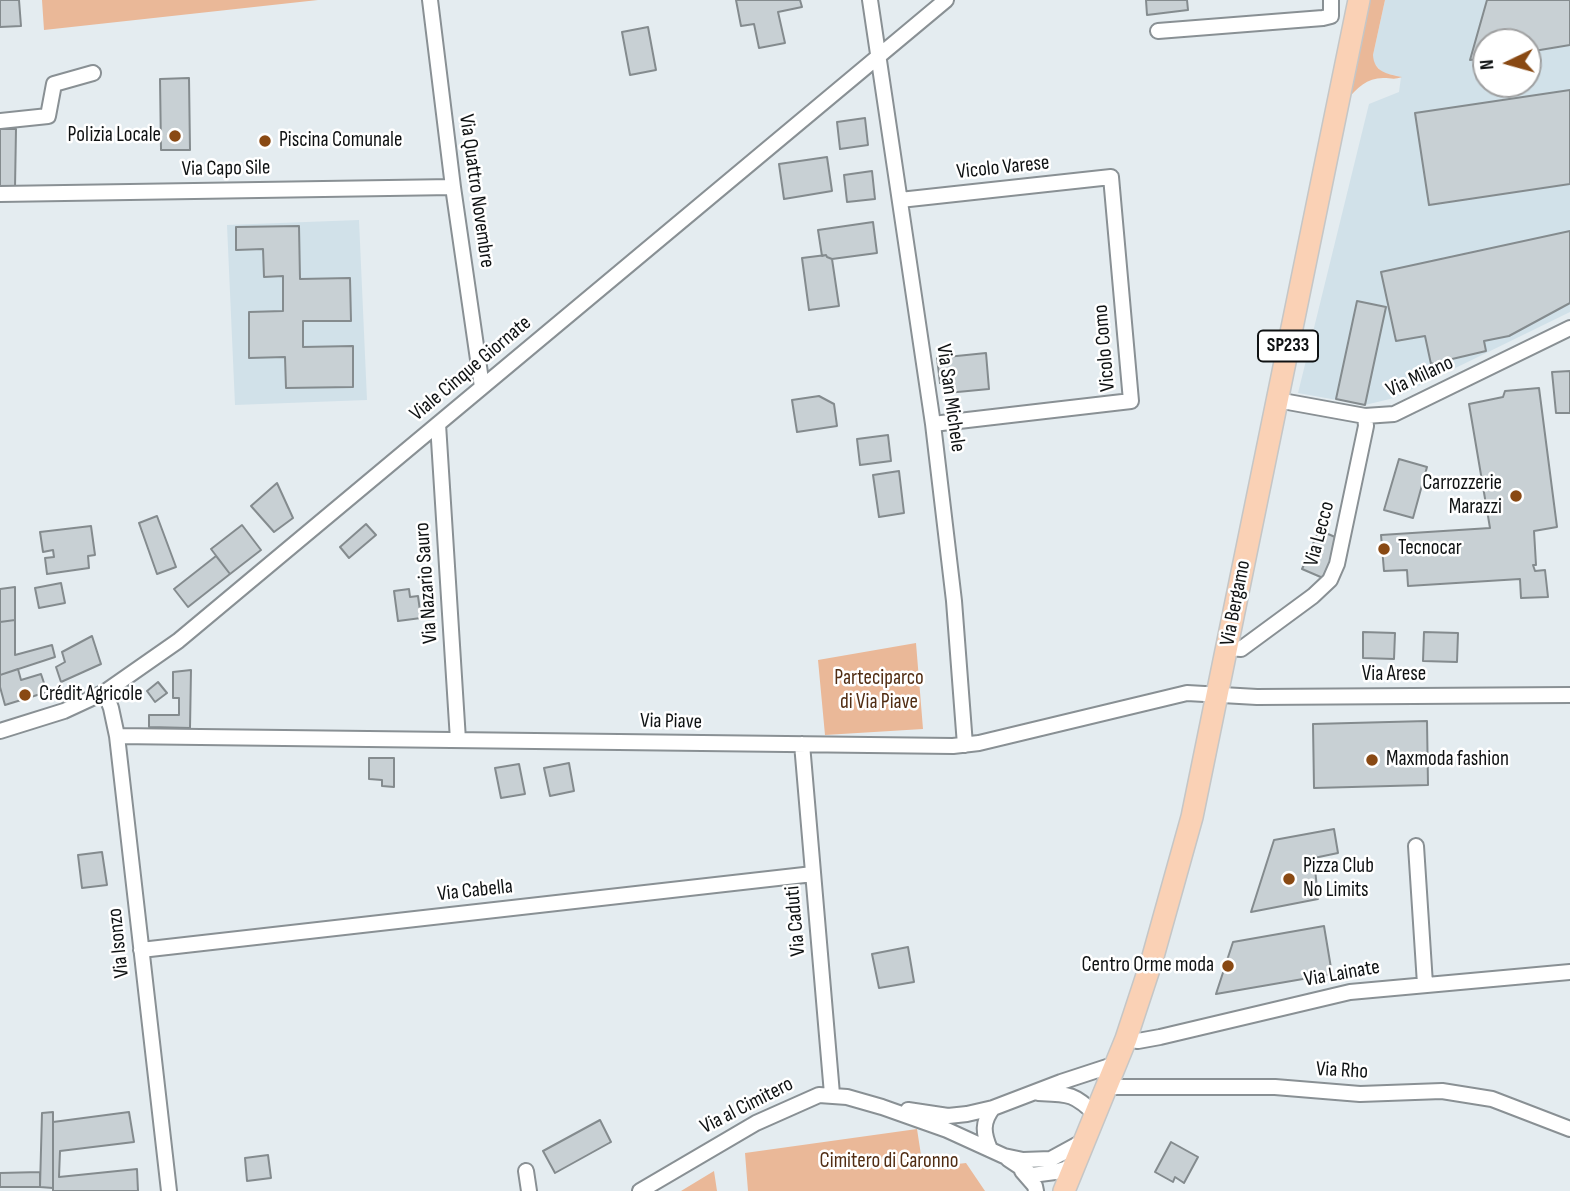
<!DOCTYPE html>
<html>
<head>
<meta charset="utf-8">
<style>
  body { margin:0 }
  #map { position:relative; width:1570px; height:1191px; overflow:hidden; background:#e4ecf0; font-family:"Sofia Sans Condensed",sans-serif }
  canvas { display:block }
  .north { position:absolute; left:1472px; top:28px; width:70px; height:70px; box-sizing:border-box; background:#fff; border:2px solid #9fa0a1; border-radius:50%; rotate:265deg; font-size:19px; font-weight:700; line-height:28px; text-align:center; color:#0f1213 }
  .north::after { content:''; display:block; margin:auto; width:24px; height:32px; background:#894913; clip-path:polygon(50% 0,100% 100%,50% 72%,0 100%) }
</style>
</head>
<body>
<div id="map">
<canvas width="1570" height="1191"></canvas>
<div class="north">N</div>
</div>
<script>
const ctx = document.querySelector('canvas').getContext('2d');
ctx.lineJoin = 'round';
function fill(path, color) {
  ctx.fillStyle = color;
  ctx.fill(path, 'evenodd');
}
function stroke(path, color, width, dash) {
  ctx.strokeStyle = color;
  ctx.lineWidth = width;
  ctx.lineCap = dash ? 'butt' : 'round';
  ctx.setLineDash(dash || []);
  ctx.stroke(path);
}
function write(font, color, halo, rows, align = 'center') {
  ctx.font = font + ' "Sofia Sans Condensed",sans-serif';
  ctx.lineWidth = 5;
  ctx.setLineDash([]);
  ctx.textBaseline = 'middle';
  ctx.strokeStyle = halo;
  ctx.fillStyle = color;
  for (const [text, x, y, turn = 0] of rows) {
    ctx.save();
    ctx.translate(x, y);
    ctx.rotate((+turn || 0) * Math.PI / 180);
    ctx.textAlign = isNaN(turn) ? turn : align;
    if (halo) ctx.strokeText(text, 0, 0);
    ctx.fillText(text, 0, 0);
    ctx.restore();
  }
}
fill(new Path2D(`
  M1385 0H1570V312L1394 398 1365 405 1298 393 1369 104 1399 92 1401 77 1383 73 1373 62V55ZM1486 42H1528V84H1486Z
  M359 220 367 400 235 405 227 225Z`), '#d1e1e9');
fill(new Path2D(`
  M42 0H318L44 30Z
  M1367 0H1385L1373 55C1374 72 1387 74 1402 77 1394 80 1391 78 1383 78 1367 78 1357 88 1347 100Z
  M916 643 923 729 825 735 818 660Z
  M917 1129 923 1168 966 1163 985 1191H748L745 1153Z
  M714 1171 717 1191H681Z`), '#eab898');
const building = new Path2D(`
  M0 0H19L21 26 0 27Z
  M736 0H800L802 7 778 12 785 43 759 48 754 24 741 26Z
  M1146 0H1187L1188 10 1147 15Z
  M1487 0H1570V45L1528 52V42H1486V58L1470 60Z
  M648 27 656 70 630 75 622 32Z
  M189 78 190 150H161L160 79Z
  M1570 90V184L1429 205 1415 113Z
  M865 118 868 145 840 149 837 122Z
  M0 129H16L15 188H0Z
  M827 157 832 191 784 199 779 164Z
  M872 171 875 199 847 202 844 175Z
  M873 222 877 253 832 259 827 257 826 255 822 256 818 230Z
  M299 226 300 279 350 278 351 321H303V347L353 346V387L286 388 285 357 249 358V312L283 311V276L264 277 263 249 236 250V227Z
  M1570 231V303L1509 336 1484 341 1486 351 1431 364 1425 336 1396 341 1381 272Z
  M826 255 827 257 832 259 839 306 809 310 802 258Z
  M1357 301 1386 307 1365 405 1336 399Z
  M986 353 989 389 947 393 946 382 940 383 937 358Z
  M1570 371V413H1556L1552 372Z
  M1539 388 1557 527 1534 531 1536 565H1533L1535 571 1545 570 1548 597 1521 598 1520 579 1408 586 1407 570 1384 571 1381 535 1490 528 1469 404 1503 397 1505 391Z
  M819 396 834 404 837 426 797 432 792 400Z
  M888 435 891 461 860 465 857 439Z
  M1399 459 1427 467 1413 518 1384 510Z
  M899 471 904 513 879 517 873 475Z
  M277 483 293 518 274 532 251 506Z
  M157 516 176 567 157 574 139 523Z
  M366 524 376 535 349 558 340 547Z
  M242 525 261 550 230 574 211 549Z
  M91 526 95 555 88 556 89 568 47 574 45 558 54 557 53 550 43 552 40 532Z
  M1319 530 1335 537 1331 560 1323 578 1302 569Z
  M216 556 230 574 188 607 174 589Z
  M61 583 65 603 39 608 35 588Z
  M15 587V620L0 622V589Z
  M409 589 410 597 418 596 421 618 398 621 394 591Z
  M15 620V655L52 645 55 657 0 675V622Z
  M1363 632 1395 633 1394 659 1363 658Z
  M1424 632 1458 633 1457 662 1423 661Z
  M92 636 101 664 61 682 56 667 65 662 62 652Z
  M18 669 21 680 41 674 47 692 5 705 0 687V675Z
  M191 670 190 728 149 727V715H179V698H173V672Z
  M158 682 167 693 155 702 147 691Z
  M1427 721 1428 785 1314 788 1313 724Z
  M369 758H394V787L382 786V780L369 779Z
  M569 763 574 791 550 796 544 768Z
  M519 764 525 794 501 798 495 768Z
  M1334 829 1338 853 1314 858 1318 899 1251 912 1274 840Z
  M102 852 107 885 82 888 78 855Z
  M1324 926 1332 974 1216 994 1233 942Z
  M908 947 914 982 879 988 872 954Z
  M53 1112V1188L40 1187 42 1113Z
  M129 1112 134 1142 60 1151 59 1177 137 1169 138 1191H53V1122Z
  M600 1120 611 1142 555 1173 543 1151Z
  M1171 1142 1198 1157 1184 1183 1175 1177 1173 1182 1155 1172Z
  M268 1155 271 1178 247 1181 245 1158Z
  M40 1172V1187H0V1173Z`);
fill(building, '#c8d0d4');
stroke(building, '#848b8e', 2);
const street = new Path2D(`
  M430 0 453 187 482 387
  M870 0 933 424 954 601 965 745
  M1158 31 1323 18 1331 16V0
  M0 121 48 116 54 84 93 73
  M0 194 453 187
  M900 200 1111 177 1131 401 933 424
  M1277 400 1365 416 1394 414 1570 328
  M438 424 458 740
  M1227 648 1241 649 1313 596 1330 580 1337 564 1366 426 1365 416
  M105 692 111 708 117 736 169 1191
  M0 731 64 711 105 692 178 641 946 0
  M117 736 953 746 979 743 1187 693 1257 697 1570 695
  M802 744 832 1094
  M1416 846 1425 984
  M141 950 813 874
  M1126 1039 1138 1041 1160 1037 1350 992 1570 972
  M1107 1087H1275L1360 1094 1442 1091 1492 1099 1570 1129
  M1038 1093C1068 1094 1074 1093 1096 1115
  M908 1110 948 1116 967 1114 993 1108 1061 1082 1116 1064
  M990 1149C983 1133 982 1122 993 1108
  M1008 1159 1032 1175 1055 1172 1075 1166
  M526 1171 529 1191
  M1022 1171 1035 1186 1036 1191
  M640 1191 756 1123 819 1095 847 1097 882 1107 947 1130 1004 1156 1023 1160 1051 1159 1084 1141`);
const primary = new Path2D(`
  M1064 1191 1126 1039 1152 960 1192 817 1359 0`);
stroke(street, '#899094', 18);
stroke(primary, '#c5c6c6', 24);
stroke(street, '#fff', 14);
stroke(primary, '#fad1b5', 21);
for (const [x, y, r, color] of [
  [175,136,7,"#894913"],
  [265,141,7,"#894913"],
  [1516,496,7,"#894913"],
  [1384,549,7,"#894913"],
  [25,695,7,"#894913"],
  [1372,760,7,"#894913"],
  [1289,879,7,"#894913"],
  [1228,966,7,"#894913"]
]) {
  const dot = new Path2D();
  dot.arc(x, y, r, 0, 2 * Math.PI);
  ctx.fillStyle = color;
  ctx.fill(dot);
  stroke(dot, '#fff', 2.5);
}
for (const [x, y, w] of [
  [1288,346,60]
]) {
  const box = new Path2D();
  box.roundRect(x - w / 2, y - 15.5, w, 31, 5);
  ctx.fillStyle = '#fff';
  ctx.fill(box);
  stroke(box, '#0f1213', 2);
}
write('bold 19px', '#0f1213', null, [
  ["SP233",1288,346]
]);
write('21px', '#0f1213', '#fff', [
  ["Polizia Locale",161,136,"right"],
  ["Piscina Comunale",279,141],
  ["Carrozzerie",1502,484,"right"],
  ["Marazzi",1502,508,"right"],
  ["Tecnocar",1398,549],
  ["Crédit Agricole",39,695],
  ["Maxmoda fashion",1386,760],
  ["Pizza Club",1303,867],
  ["No Limits",1303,891],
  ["Centro Orme moda",1214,966,"right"]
], 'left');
write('21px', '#0f1213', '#fff', [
  ["Vicolo Varese",1003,168,-6],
  ["Via Capo Sile",226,169,-1],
  ["Via Quattro Novembre",476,191,82],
  ["Vicolo Como",1105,348,-95],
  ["Viale Cinque Giornate",471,369,-40],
  ["Via Milano",1420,377,-25],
  ["Via San Michele",950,398,82],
  ["Via Lecco",1320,534,-75],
  ["Via Nazario Sauro",427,583,-94],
  ["Via Bergamo",1236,603,-79],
  ["Via Arese",1394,675],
  ["Via Piave",671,722,1],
  ["Via Cabella",475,891,-6],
  ["Via Caduti",796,921,-95],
  ["Via Isonzo",119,943,-96],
  ["Via Lainate",1342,974,-10],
  ["Via Rho",1342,1071,3],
  ["Via al Cimitero",747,1106,-27]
]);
write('21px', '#512d13', '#fff', [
  ["Parteciparco",879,679],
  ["di Via Piave",879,703],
  ["Cimitero di Caronno",889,1162]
]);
</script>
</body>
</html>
